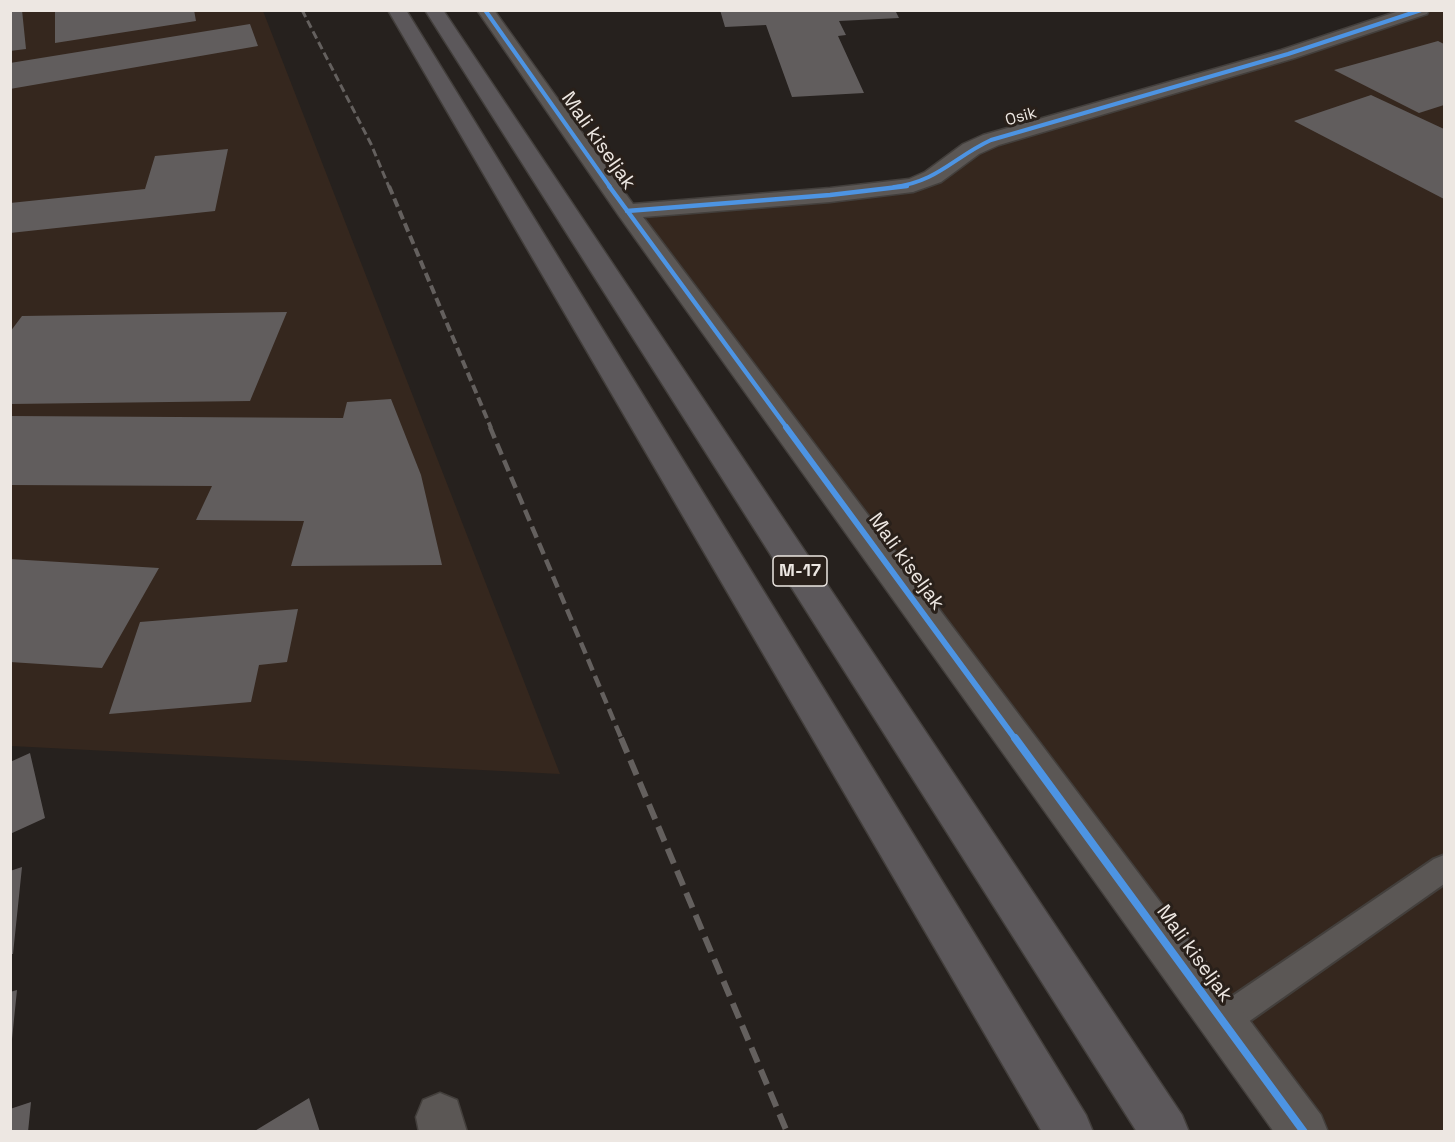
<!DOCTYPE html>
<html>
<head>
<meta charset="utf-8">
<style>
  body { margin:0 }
  #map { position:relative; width:1455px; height:1142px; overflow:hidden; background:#26211e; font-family:"Space Grotesk",sans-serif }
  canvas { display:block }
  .frame { position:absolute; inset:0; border:12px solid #ede7e2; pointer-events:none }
</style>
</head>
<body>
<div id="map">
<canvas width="1455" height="1142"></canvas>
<div class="frame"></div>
</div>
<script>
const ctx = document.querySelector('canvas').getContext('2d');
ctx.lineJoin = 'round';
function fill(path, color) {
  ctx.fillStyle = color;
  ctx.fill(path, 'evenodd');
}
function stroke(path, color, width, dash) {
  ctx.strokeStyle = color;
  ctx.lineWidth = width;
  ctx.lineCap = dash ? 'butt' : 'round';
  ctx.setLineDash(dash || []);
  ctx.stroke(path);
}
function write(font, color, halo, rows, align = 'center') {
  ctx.font = font + ' "Space Grotesk",sans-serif';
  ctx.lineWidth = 6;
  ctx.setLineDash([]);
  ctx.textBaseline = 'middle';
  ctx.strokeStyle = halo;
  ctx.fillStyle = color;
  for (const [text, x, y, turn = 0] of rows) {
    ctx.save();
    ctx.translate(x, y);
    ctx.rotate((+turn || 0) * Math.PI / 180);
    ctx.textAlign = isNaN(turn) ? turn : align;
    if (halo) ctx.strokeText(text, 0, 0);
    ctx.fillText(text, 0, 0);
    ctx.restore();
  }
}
fill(new Path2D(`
  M10 11H263L560 774 11 746Z
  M1421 11H1444V1131H1276L627 211 902 187 971 149Z`), '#35271e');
fill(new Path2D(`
  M10 10H22L26 49 10 51Z
  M55 10H194L196 21 55 43Z
  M720 10H895L899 18 839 21 846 35 838 36 864 93 792 97 766 25 725 27Z
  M250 24 258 46 10 89V63Z
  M1438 41 1444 44V105L1419 113 1334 70Z
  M1371 95 1444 129V199L1294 121Z
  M228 149 215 211 10 233V203L145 189 155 156Z
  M287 312 250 401 10 404V332L22 316Z
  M391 399 421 475 442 565 291 566 304 521 196 520 212 486 10 485V416L343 418 347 402Z
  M10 559 159 568 102 668 10 662Z
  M298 609 287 662 259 665 251 702 109 714 140 622Z
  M30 753 45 818 10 834V762Z
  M22 867 13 954H10V871Z
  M17 990 12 1039H10V992Z
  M309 1098 320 1132H253Z
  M31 1102 28 1132H10V1109Z`), '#615d5d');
const lane = new Path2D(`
  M1444 855V884L1234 1032 1223 1036 1212 1032 1208 1021 1212 1010 1434 859Z`);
const street = new Path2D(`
  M477 10H494L633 204 830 188 909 179 925 172 963 144 983 135 1281 50 1402 10H1429L1427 14 1295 58 999 145 979 154 941 182 913 192 830 202 643 217 1321 1115 1328 1132H1274L619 216Z
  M440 1093 457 1100 467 1132H419L416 1117 423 1100Z`);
const highway = new Path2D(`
  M388 10H406L1086 1115 1093 1132H1042Z
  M425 10H443L1182 1115 1189 1132H1137Z`);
stroke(lane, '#433f3c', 4);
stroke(street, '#433f3c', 3);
stroke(highway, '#433f3c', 3);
fill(lane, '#5b5755');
fill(street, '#5b5755');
fill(highway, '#5c585b');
stroke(new Path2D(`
  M302 10 371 144 389 187`), '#64605e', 3, [8, 4]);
stroke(new Path2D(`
  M389 186 491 428`), '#64605e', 4, [9, 4.5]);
stroke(new Path2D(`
  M490 427 622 740`), '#64605e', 4.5, [12, 6]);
stroke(new Path2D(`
  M621 738 787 1132`), '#64605e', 6, [16, 8]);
stroke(new Path2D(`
  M485 10 610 187
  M894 187C937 182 954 157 991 140L1288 54 1421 10`), '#4d94e3', 4);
stroke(new Path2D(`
  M609 186 787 428
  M627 211 830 195 907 186`), '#4d94e3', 4.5);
stroke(new Path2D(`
  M786 427 1016 740`), '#4d94e3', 6);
stroke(new Path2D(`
  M1015 738 1304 1132`), '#4d94e3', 8);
write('16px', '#ede7e2', '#29201a', [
  ["Osik",1021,117,-16]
]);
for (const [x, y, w] of [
  [800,571,54]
]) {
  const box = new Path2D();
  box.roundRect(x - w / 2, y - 15, w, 30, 4.5);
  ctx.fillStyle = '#29201a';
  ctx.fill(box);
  stroke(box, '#ede7e2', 1.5);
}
write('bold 18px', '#ede7e2', null, [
  ["M-17",800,571]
]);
write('20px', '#ede7e2', '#29201a', [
  ["Mali kiseljak",598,141,55],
  ["Mali kiseljak",906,562,54],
  ["Mali kiseljak",1194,954,54]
]);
</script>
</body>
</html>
